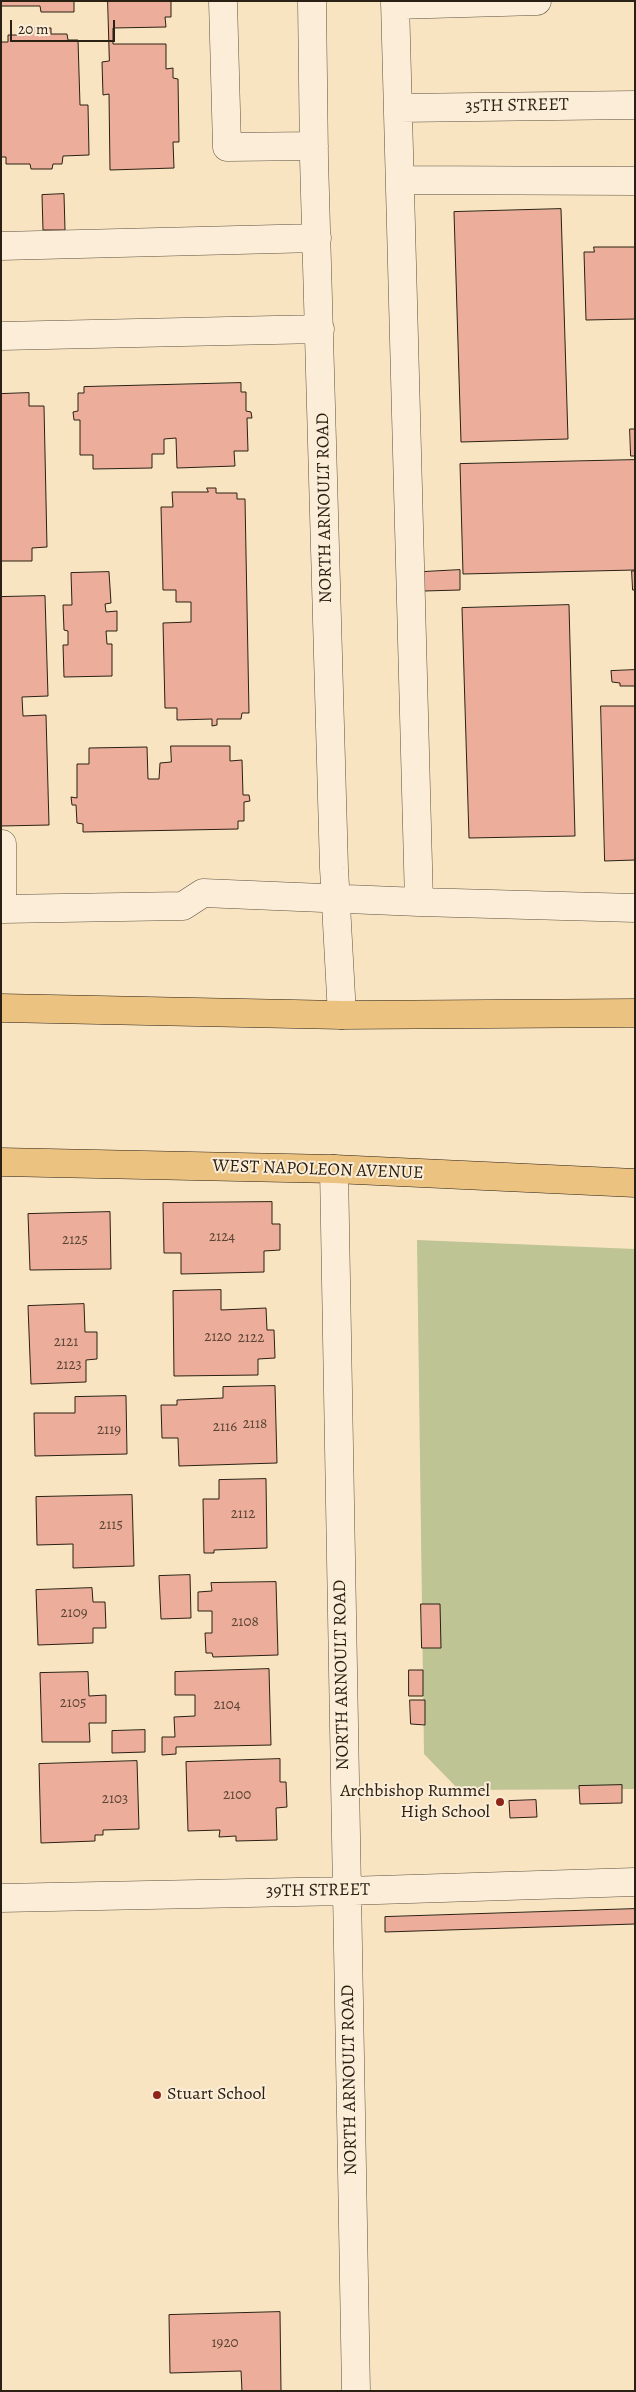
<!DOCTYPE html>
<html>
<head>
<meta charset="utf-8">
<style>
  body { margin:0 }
  #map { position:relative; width:636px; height:2392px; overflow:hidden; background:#f9e4c2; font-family:Alegreya,serif }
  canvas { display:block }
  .frame { position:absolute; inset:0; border:2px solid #2a2013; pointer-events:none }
  .scale { position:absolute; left:10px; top:20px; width:105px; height:22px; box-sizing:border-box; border:2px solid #2a2013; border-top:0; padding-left:6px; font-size:15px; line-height:18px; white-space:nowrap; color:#2a2013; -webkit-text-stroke:4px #fbedd7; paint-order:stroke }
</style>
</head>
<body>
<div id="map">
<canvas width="636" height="2392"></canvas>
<div class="frame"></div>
<div class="scale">20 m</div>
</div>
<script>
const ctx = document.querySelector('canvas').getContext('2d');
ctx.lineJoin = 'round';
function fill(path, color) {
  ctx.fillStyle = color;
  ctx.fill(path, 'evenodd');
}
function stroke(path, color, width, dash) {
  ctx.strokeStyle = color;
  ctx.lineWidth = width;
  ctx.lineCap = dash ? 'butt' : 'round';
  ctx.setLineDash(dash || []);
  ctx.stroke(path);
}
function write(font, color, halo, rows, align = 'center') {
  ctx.font = font + ' Alegreya,serif';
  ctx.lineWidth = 4;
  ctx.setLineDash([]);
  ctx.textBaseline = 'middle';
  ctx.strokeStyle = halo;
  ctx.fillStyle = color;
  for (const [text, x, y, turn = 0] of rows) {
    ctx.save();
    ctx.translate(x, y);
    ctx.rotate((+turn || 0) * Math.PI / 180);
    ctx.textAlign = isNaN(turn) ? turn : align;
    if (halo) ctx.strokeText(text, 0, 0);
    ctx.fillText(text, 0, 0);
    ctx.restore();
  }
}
fill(new Path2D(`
  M417 1240 635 1249V1789L459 1790 424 1754Z`), '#bec493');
const building = new Path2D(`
  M1 1H74V12H41L40 6H1Z
  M108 1H171V17H165L166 27 113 28V44H166V69L173 68V78L178 79 179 142H173L174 168 110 170 109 94 103 95 102 62 109 61Z
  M25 28H51V34H67L68 40H78L80 105H88L89 155 63 156 62 164H53L52 169H31L30 164H6V157H1V42H8V35H25Z
  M64 194 65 230H43L42 195Z
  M561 209 568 439 461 442 454 212Z
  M594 247H635V319L586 320 584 252H594Z
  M241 383V392H246V411L251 412 252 418H247L248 451H234L235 466 177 468 176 438 164 439V454H152V468L93 469V455H80V420H74L73 412 78 411V393H84V387Z
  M29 393V406H44L47 547 32 548V561H1V394Z
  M630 429H635V456H631Z
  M635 460V570L463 574 460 464Z
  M207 488H216V493H237V499H245L249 713H242L241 719H217V725L212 726V719L177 720V708H165L163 623 191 622V602H176V590H163L161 507H173L172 492H208Z
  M460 570V590L424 591 423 572Z
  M632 571H635V590H633Z
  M109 572 111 603 105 604 106 612 117 611V631H106L107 644H112V676L64 677 63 645H68V631L64 630 63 605H72L71 573Z
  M45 596 48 696 22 697 23 716 46 715 49 825 1 826V597Z
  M569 605 575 836 469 838 462 608Z
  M635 670V686H620V683L612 682 611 671Z
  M601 706H635V860L605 861Z
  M171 746H230V761L242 760 243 795H249L250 801 244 802V821H238V829L83 832V824L77 823 76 805H72L71 797 77 798V764H89V748L147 747 148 779H159L160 763 171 762Z
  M272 1202V1224H280V1250L264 1251V1272L181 1274V1253H164L163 1203Z
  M110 1212 111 1269 30 1270 28 1214Z
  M221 1290V1310L266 1308 267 1330H274L275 1358 258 1359V1375L174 1376 173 1291Z
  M84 1304 85 1332H97V1359L86 1360V1382L31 1384 28 1306Z
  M275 1386 277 1463 179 1466 178 1438H162L161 1405H177V1400L223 1398V1387Z
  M126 1396 127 1454 35 1456 34 1413H75V1397Z
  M266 1479 267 1548 214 1550V1553H204L203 1499H219V1480Z
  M132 1495 134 1566 73 1568V1544L37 1545 36 1497Z
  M190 1575 191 1618 161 1619 159 1576Z
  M276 1582 278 1655 213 1657 212 1653H206L205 1633H212V1611H198V1592L212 1591 211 1583Z
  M92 1588 93 1602H105L106 1628H93V1643L38 1645 36 1590Z
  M421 1604H440L441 1648H422Z
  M269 1669 271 1745 176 1747V1754L162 1755V1737H175L174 1717 195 1716V1695H175V1672Z
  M409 1670H423V1696H409Z
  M88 1672 89 1696 106 1695V1723H89L90 1742H42L40 1673Z
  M410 1700H425V1725L411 1724Z
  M145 1730V1752L112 1753V1731Z
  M280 1759V1782H286L287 1807 276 1808 277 1840 236 1841V1836L219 1837 220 1830 188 1831 186 1762Z
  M137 1761 139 1829 103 1830V1835H95V1841L41 1843 39 1764Z
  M622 1785V1803L580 1804 579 1786Z
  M536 1800 537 1817 510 1818 509 1801Z
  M635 1909V1924L385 1932V1917Z
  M280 2312 281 2391H242L241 2371 170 2373 169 2315Z`);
fill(building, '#ecae9a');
stroke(building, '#2a2013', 1);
const minor = new Path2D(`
  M223 1 227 147 314 146
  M312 1 314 158 334 868 342 1015
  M395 5 537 1
  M399 108 635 105
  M400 180 635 181
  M1 246 317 238
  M1 336 320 329
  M2 844V909L183 906 203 893 419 902 395 1
  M419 902 635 908
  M334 1169 356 2391
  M1 1898 346 1891 635 1882`);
const major = new Path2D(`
  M1 1008 342 1015 635 1013
  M1 1162 334 1169 635 1183`);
stroke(minor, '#5e513f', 29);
stroke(major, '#2a2013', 29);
stroke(minor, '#fbedd7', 28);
stroke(major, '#ecc281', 28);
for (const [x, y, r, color] of [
  [500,1802,5,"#8f2418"],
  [157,2095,5,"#8f2418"]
]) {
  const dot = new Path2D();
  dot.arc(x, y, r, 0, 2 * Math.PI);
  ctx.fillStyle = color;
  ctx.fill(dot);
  stroke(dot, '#fbedd7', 2);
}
write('15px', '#5a4435', null, [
  ["2124",222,1237],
  ["2125",75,1240],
  ["2120",218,1337],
  ["2122",251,1338],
  ["2121",66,1342],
  ["2123",69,1365],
  ["2118",255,1424],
  ["2116",225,1427],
  ["2119",109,1430],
  ["2112",243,1514],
  ["2115",111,1525],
  ["2109",74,1613],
  ["2108",245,1622],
  ["2105",73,1703],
  ["2104",227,1705],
  ["2100",237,1795],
  ["2103",115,1799],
  ["1920",225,2343]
]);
write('18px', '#2a2013', '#fbedd7', [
  ["35TH STREET",517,106,-1],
  ["NORTH ARNOULT ROAD",325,508,-91],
  ["WEST NAPOLEON AVENUE",318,1170,2],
  ["NORTH ARNOULT ROAD",342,1675,-91],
  ["39TH STREET",318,1891,-1],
  ["NORTH ARNOULT ROAD",350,2080,-91]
]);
write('18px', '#2a2013', '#fbedd7', [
  ["Archbishop Rummel",490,1792],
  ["High School",490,1813],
  ["Stuart School",167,2095,"left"]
], 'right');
</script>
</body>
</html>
